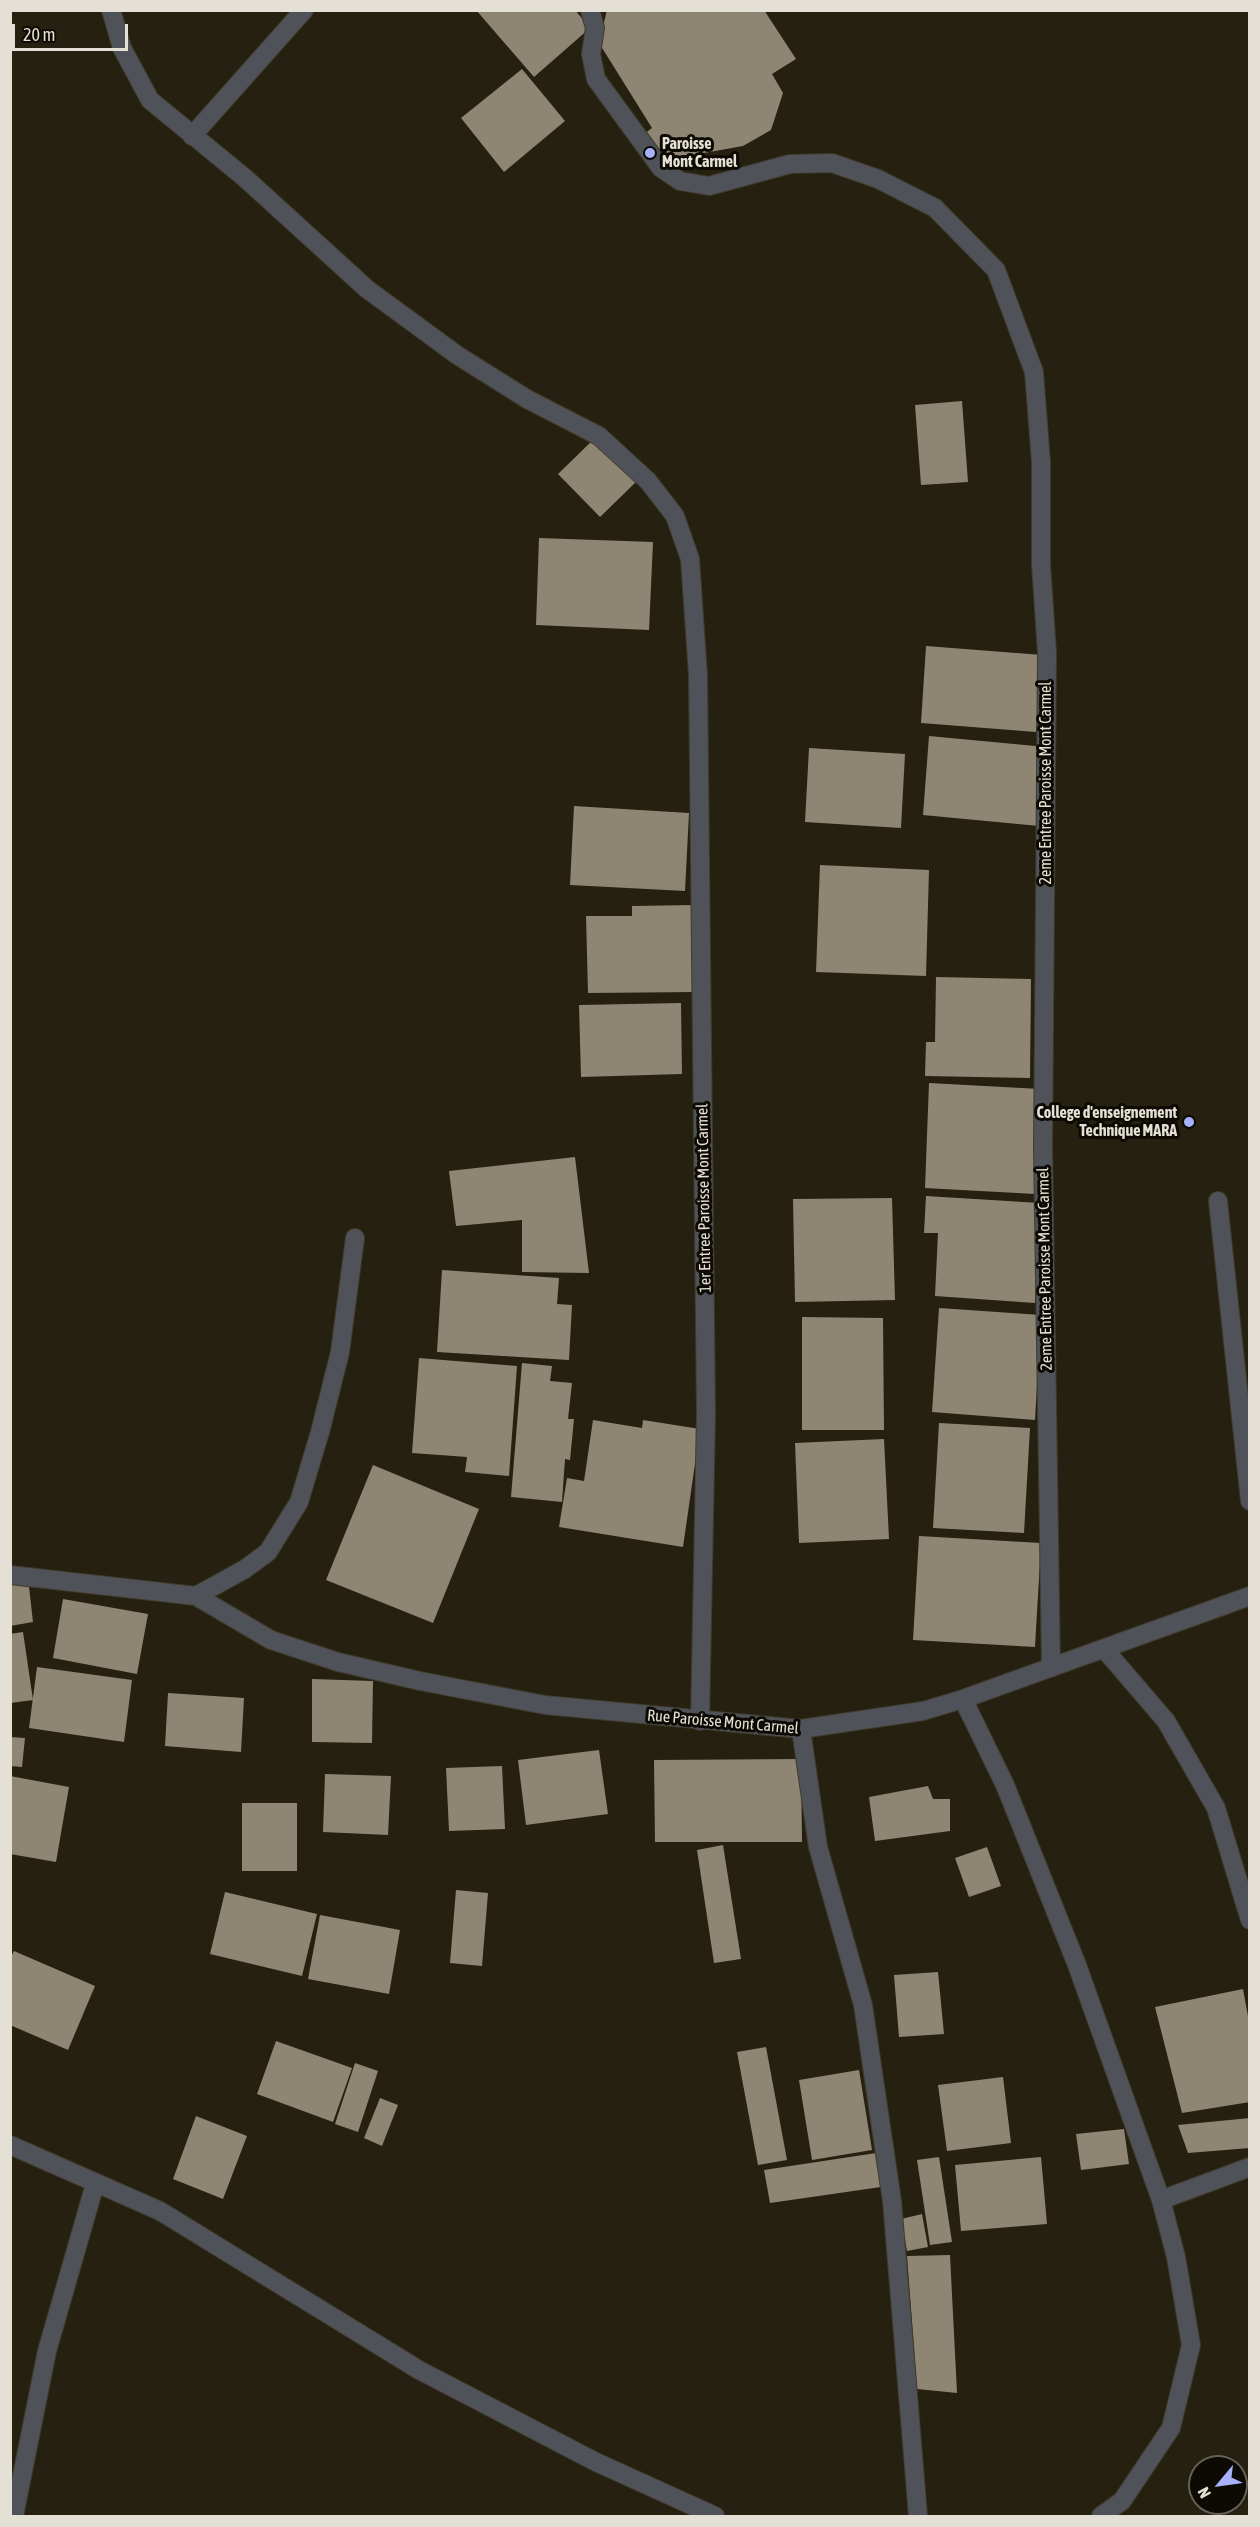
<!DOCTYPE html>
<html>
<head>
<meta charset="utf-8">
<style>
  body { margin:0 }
  #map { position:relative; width:1260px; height:2527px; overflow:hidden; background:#262010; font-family:"Asap Condensed",sans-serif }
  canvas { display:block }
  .frame { position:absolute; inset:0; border:12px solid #e4e0d6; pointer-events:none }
  .north { position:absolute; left:1188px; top:2455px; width:60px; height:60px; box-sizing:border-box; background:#0d0a04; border:2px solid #636058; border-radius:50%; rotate:241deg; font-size:16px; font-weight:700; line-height:24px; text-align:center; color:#e4e0d6 }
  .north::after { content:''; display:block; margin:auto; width:21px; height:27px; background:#a7b1fc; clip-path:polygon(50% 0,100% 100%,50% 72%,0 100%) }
  .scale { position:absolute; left:12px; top:24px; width:116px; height:27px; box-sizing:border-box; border:3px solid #e4e0d6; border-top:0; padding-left:8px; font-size:18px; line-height:21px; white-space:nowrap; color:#e4e0d6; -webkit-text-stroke:4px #0d0a04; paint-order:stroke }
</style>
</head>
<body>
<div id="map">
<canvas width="1260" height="2527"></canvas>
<div class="frame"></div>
<div class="north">N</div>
<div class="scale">20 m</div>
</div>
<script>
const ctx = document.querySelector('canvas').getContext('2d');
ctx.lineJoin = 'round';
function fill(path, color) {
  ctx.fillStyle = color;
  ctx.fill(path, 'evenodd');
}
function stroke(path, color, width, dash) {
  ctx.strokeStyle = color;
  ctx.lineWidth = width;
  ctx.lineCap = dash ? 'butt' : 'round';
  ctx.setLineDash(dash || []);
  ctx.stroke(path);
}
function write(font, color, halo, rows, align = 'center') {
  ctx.font = font + ' "Asap Condensed",sans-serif';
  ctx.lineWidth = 6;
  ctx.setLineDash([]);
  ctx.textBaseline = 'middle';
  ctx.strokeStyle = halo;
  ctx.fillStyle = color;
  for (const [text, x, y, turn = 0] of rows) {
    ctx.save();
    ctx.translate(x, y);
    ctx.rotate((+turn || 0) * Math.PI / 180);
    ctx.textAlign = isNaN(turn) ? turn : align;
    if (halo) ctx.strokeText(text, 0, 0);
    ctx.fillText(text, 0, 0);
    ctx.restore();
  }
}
fill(new Path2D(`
  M476 10H575L590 28 534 77Z
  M607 10H764L796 59 772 74 783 93 771 130 743 146 676 158 639 138 652 128 599 43Z
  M522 69 565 121 504 172 461 118Z
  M962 401 968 482 921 485 915 405Z
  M595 438 638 480 600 517 558 474Z
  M539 538 653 542 649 630 536 625Z
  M926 646 1042 655 1036 732 921 723Z
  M929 736 1046 747 1039 826 923 815Z
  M809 748 905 754 901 828 805 822Z
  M574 806 689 813 685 891 570 885Z
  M820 865 929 870 926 976 816 972Z
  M695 905 696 992 588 993 586 916H632V906Z
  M936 977 1031 979 1030 1078 925 1076 926 1042H935Z
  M681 1003 682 1074 581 1077 579 1005Z
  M929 1083 1040 1089 1035 1194 925 1188Z
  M575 1157 589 1273 522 1272V1220L456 1226 449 1171Z
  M926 1196 1040 1203 1035 1303 935 1296 938 1233H924Z
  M892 1198 895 1300 795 1302 793 1199Z
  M442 1270 559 1278 557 1304 572 1305 569 1360 437 1352Z
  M939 1308 1041 1315 1035 1420 932 1412Z
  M802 1317 883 1318 884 1430H802Z
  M419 1358 517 1366 509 1476 465 1472 467 1457 412 1453Z
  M522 1363 552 1366 550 1381 572 1383 568 1419H574L570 1460 565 1459 562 1502 511 1497Z
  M593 1420 642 1428 643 1420 700 1429 683 1547 559 1527 567 1478 584 1481Z
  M939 1423 1030 1428 1024 1533 933 1528Z
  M884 1439 889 1539 799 1543 795 1443Z
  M373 1465 479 1509 433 1623 326 1580Z
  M919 1536 1041 1543 1035 1647 913 1640Z
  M28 1578 33 1622 10 1626V1580Z
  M63 1599 148 1614 137 1674 53 1658Z
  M23 1632 33 1700 11 1703 10 1634Z
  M37 1667 132 1680 124 1742 29 1728Z
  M312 1679 373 1681 372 1743 312 1742Z
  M168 1693 244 1698 241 1752 165 1746Z
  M10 1737 25 1738 22 1767 10 1766Z
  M599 1750 608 1814 526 1825 518 1760Z
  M801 1759 802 1842H655L654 1760Z
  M502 1766 505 1829 449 1831 446 1768Z
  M325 1774 391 1776 388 1835 323 1832Z
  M10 1776 69 1787 56 1862 10 1854Z
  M928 1786 933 1799H950V1831L875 1841 869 1797Z
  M242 1803H297V1871H242Z
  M723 1845 741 1959 714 1963 697 1850Z
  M987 1847 1001 1886 969 1897 955 1858Z
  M456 1890 488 1893 482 1966 450 1963Z
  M225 1892 317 1914 302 1976 210 1954Z
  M320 1915 400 1930 389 1994 308 1979Z
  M14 1951 95 1986 68 2050 10 2025V1958Z
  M938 1972 944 2034 899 2037 894 1975Z
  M1243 1989 1250 2027V2102L1182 2113 1155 2007Z
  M276 2041 352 2068 333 2122 257 2094Z
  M766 2047 787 2160 758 2165 737 2052Z
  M355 2063 378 2071 358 2132 335 2124Z
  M859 2070 872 2150 812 2160 799 2080Z
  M1003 2077 1011 2143 947 2151 938 2085Z
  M380 2098 398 2105 382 2146 364 2138Z
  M196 2116 247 2136 223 2199 173 2179Z
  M1250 2118V2148L1188 2153 1178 2125Z
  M1124 2129 1129 2164 1081 2170 1076 2134Z
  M876 2153 881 2187 770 2203 764 2170Z
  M939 2157 952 2242 930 2245 917 2160Z
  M1041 2157 1047 2224 961 2231 955 2165Z
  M922 2214 928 2247 907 2251 901 2219Z
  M950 2255 957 2393 917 2389 907 2256Z`), '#8e8673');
const minor = new Path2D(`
  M111 10 122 48 150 100 245 178 367 289 457 355 527 399 599 436 648 481 675 516 690 559 698 675 706 1414 700 1721
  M590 10 595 28 591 54 596 79 661 168 680 181 709 186 790 164 832 163 878 179 935 208 996 270 1034 372 1041 462V564L1047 653 1043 1147 1051 1668
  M192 136 304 10
  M1218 1201 1250 1501
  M10 1575 196 1596 245 1569 268 1552 299 1502 320 1432 340 1352 355 1238
  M196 1596 271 1640 338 1662 420 1681 545 1705 801 1729 923 1711 963 1699 1250 1596
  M1105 1650 1166 1721 1216 1808 1250 1920
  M963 1699 1005 1785 1077 1965 1161 2200 1176 2257 1191 2345 1171 2428 1122 2501 1101 2516
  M801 1729 818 1847 863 2005 892 2201 918 2516
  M10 2145 160 2211 419 2370 596 2462 715 2516
  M1161 2200 1250 2167
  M14 2516 47 2351 95 2184`);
stroke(minor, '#413b2c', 20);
stroke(minor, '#50525a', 18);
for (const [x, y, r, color] of [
  [650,153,6,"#a7b1fc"],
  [1189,1122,6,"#a7b1fc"]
]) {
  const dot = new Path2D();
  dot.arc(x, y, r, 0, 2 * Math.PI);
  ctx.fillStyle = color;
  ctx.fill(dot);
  stroke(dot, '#0d0a04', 2);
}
write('bold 16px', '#e4e0d6', '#0d0a04', [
  ["Paroisse",662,144],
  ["Mont Carmel",662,162],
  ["College d'enseignement",1177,1113,"right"],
  ["Technique MARA",1177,1131,"right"]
], 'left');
write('16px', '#e4e0d6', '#0d0a04', [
  ["2eme Entree Paroisse Mont Carmel",1046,783,-90],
  ["1er Entree Paroisse Mont Carmel",704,1198,-91],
  ["2eme Entree Paroisse Mont Carmel",1045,1269,-91],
  ["Rue Paroisse Mont Carmel",723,1722,5]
]);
</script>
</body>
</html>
